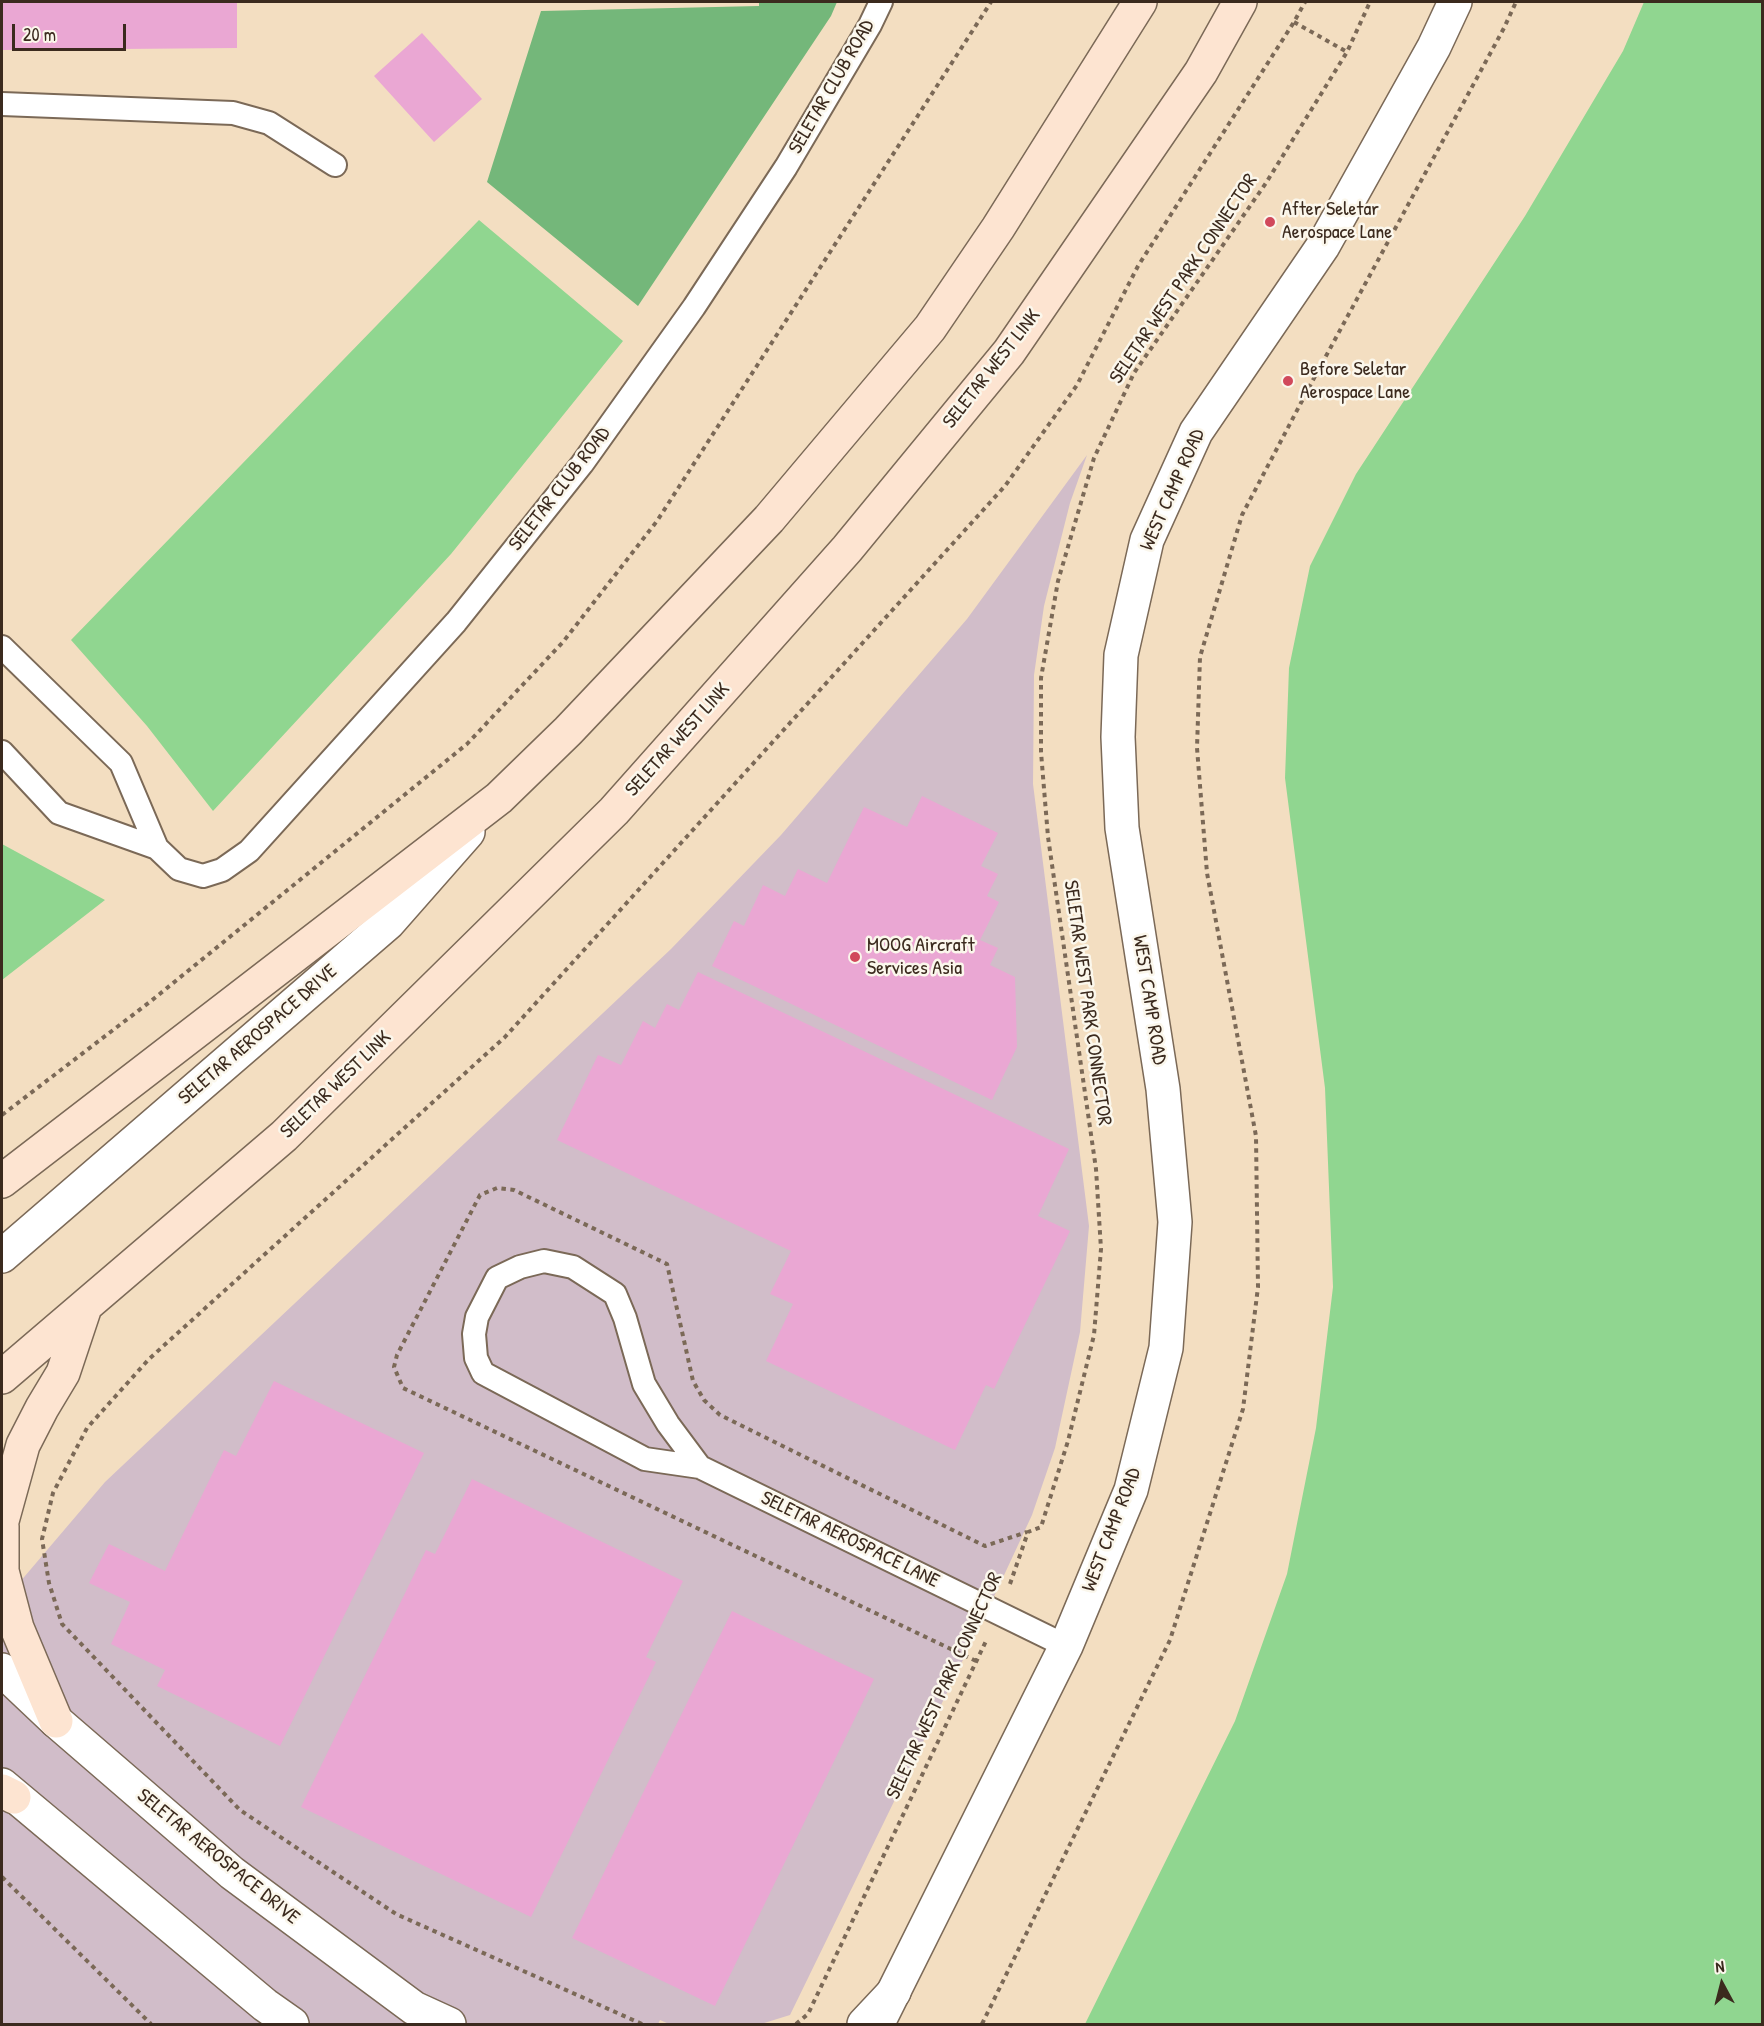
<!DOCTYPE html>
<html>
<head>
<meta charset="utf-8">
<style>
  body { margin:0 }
  #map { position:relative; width:1764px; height:2026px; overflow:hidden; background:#f3dec1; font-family:"Patrick Hand",sans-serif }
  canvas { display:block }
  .frame { position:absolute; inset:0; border:3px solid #3b2a1e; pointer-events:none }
  .north { position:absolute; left:1692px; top:1954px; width:60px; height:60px; -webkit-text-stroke:4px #fbf7ec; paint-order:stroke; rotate:353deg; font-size:16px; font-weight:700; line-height:24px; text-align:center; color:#3b2a1e }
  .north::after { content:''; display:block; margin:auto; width:21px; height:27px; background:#3b2a1e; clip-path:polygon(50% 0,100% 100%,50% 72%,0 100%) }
  .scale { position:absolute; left:12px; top:24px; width:114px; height:27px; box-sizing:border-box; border:3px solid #3b2a1e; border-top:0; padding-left:8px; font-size:18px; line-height:21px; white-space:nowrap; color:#3b2a1e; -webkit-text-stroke:4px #fbf7ec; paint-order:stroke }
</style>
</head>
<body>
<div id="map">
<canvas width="1764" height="2026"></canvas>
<div class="frame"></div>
<div class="north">N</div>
<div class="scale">20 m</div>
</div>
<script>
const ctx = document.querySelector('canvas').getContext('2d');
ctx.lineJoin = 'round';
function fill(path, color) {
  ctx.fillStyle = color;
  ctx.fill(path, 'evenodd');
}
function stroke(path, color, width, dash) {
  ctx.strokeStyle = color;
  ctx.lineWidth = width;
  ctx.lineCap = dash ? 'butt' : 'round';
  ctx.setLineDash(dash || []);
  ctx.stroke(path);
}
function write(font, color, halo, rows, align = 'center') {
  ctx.font = font + ' "Patrick Hand",sans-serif';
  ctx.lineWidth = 5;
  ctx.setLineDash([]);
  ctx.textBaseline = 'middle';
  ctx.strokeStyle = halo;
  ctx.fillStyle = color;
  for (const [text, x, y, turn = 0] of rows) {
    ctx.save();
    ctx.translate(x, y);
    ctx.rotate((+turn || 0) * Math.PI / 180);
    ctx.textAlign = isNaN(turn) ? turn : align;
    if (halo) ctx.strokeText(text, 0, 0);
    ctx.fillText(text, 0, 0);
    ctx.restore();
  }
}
fill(new Path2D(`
  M1087 455 1070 503 1044 606 1034 675 1033 784 1089 1226 1080 1332 1055 1448 1032 1515 999 1586 790 2015 761 2024H669L660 2020 658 2024H2V1603L105 1482 671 949 781 835 967 619Z`), '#d1bdc9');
fill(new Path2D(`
  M1644 2H1762V2024H1085L1235 1721 1287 1574 1316 1428 1333 1287 1325 1088 1285 778 1289 668 1310 566 1356 474 1525 216 1623 51Z
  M479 220 623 341 451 554 213 811 147 726 71 640Z
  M2 844 105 900 2 980Z`), '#90d690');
fill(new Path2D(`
  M759 2H837L831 16 638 306 487 182 541 11 759 6Z`), '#74b77a');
fill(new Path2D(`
  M2 2H237V48L2 50Z
  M422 33 482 99 434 142 374 76Z
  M922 796 998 833 981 866 998 874 987 896 999 902 980 940 998 948 990 965 1015 977 1017 1047 992 1100 712 966 734 921 744 926 763 885 785 896 798 869 827 883 864 807 907 827Z
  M698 972 1069 1149 1038 1216 1070 1231 994 1389 986 1385 955 1450 766 1361 793 1304 770 1294 791 1251 557 1140 598 1055 621 1065 643 1021 655 1028 667 1004 679 1010Z
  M274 1381 424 1453 280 1746 157 1686 165 1670 111 1644 130 1602 89 1583 109 1544 165 1571 224 1450 236 1456Z
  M472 1479 683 1581 646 1657 656 1662 531 1917 301 1807 426 1550 435 1554Z
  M732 1611 874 1679 715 2006 572 1938Z`), '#eaa7d3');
const service = new Path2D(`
  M2 104 233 113 269 123 335 165
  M2 647 121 763 157 848 179 869 203 876 222 870 249 851 456 622 582 464 694 307 786 167 870 25 881 2
  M2 752 59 813 157 848
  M700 1467 668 1424 644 1384 625 1318 615 1294 573 1267 544 1261 520 1267 497 1278 477 1317 474 1334 476 1358 483 1373 645 1459 700 1467 1066 1646`);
const minor = new Path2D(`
  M881 2017 1066 1646 1131 1490 1166 1348 1175 1222 1163 1089 1122 828 1118 737 1121 655 1147 540 1196 432 1323 246 1434 47 1455 2`);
const tertiary = new Path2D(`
  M2 1256 388 923 468 832
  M2 1670 56 1721 232 1873 414 2008 449 2024
  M2 1785 265 2005 292 2024
  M864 2024 894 1992`);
const secondary = new Path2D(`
  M2 1181 499 798 568 731 769 519 930 328 998 228 1140 2
  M2 1377 284 1136 614 811 847 549 1009 352 1201 72 1240 2
  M2 1521 23 1445 42 1408 63 1373 85 1307
  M2 1526V1571L17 1628 56 1721
  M2 1791 14 1797`);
stroke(service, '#7b6957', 26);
stroke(minor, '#7b6957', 36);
stroke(tertiary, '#7b6957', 36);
stroke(secondary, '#7b6957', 36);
stroke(new Path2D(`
  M1294 22 1347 52
  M2 1115 151 1001 467 744 563 642 657 521 991 2
  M1010 1584 1028 1532 1041 1527 1068 1441 1094 1335 1101 1249 1096 1169 1048 837 1041 752V678L1058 581 1094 458 1134 373 1266 183 1347 52 1370 2
  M976 1661 403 1388 394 1367 397 1355 480 1195 497 1188 514 1190 667 1264 693 1381 704 1400 720 1415 985 1546 1027 1532
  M2 1877 151 2024
  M642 2024 396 1914 240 1810 62 1624 49 1583 42 1539 53 1493 87 1428 149 1359 505 1037 1005 486 1077 385 1138 266 1294 22 1305 2
  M796 2024 808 2014 986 1641
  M982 2024 1170 1640 1243 1409 1258 1287 1256 1136 1207 873 1197 748 1200 657 1242 515 1313 380 1504 28 1516 2`), '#7b6957', 4, [4.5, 4.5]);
stroke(service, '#fff', 22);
stroke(minor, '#fff', 33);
stroke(tertiary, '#fff', 33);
stroke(secondary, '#fde4d1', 33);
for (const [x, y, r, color] of [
  [1270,222,6,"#d1495b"],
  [1288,381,6,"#d1495b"],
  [855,957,6,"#d1495b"]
]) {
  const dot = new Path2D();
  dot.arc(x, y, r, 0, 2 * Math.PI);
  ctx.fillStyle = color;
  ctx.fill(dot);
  stroke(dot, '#fbf7ec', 2);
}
write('20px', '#3b2a1e', '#fbf7ec', [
  ["SELETAR CLUB ROAD",832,87,-60],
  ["SELETAR WEST PARK CONNECTOR",1184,279,-56],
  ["SELETAR WEST LINK",992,369,-52],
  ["SELETAR CLUB ROAD",560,489,-52],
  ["WEST CAMP ROAD",1173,490,-66],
  ["SELETAR WEST LINK",678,740,-48],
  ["WEST CAMP ROAD",1149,1000,81],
  ["SELETAR WEST PARK CONNECTOR",1087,1003,82],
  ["SELETAR AEROSPACE DRIVE",258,1035,-41],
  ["SELETAR WEST LINK",336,1085,-44],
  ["WEST CAMP ROAD",1112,1530,-69],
  ["SELETAR AEROSPACE LANE",850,1540,26],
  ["SELETAR WEST PARK CONNECTOR",945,1686,-65],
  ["SELETAR AEROSPACE DRIVE",218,1857,39]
]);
write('20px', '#3b2a1e', '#fbf7ec', [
  ["After Seletar",1282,210],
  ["Aerospace Lane",1282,233],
  ["Before Seletar",1300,370],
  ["Aerospace Lane",1300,393],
  ["MOOG Aircraft",867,946],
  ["Services Asia",867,969]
], 'left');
</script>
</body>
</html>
